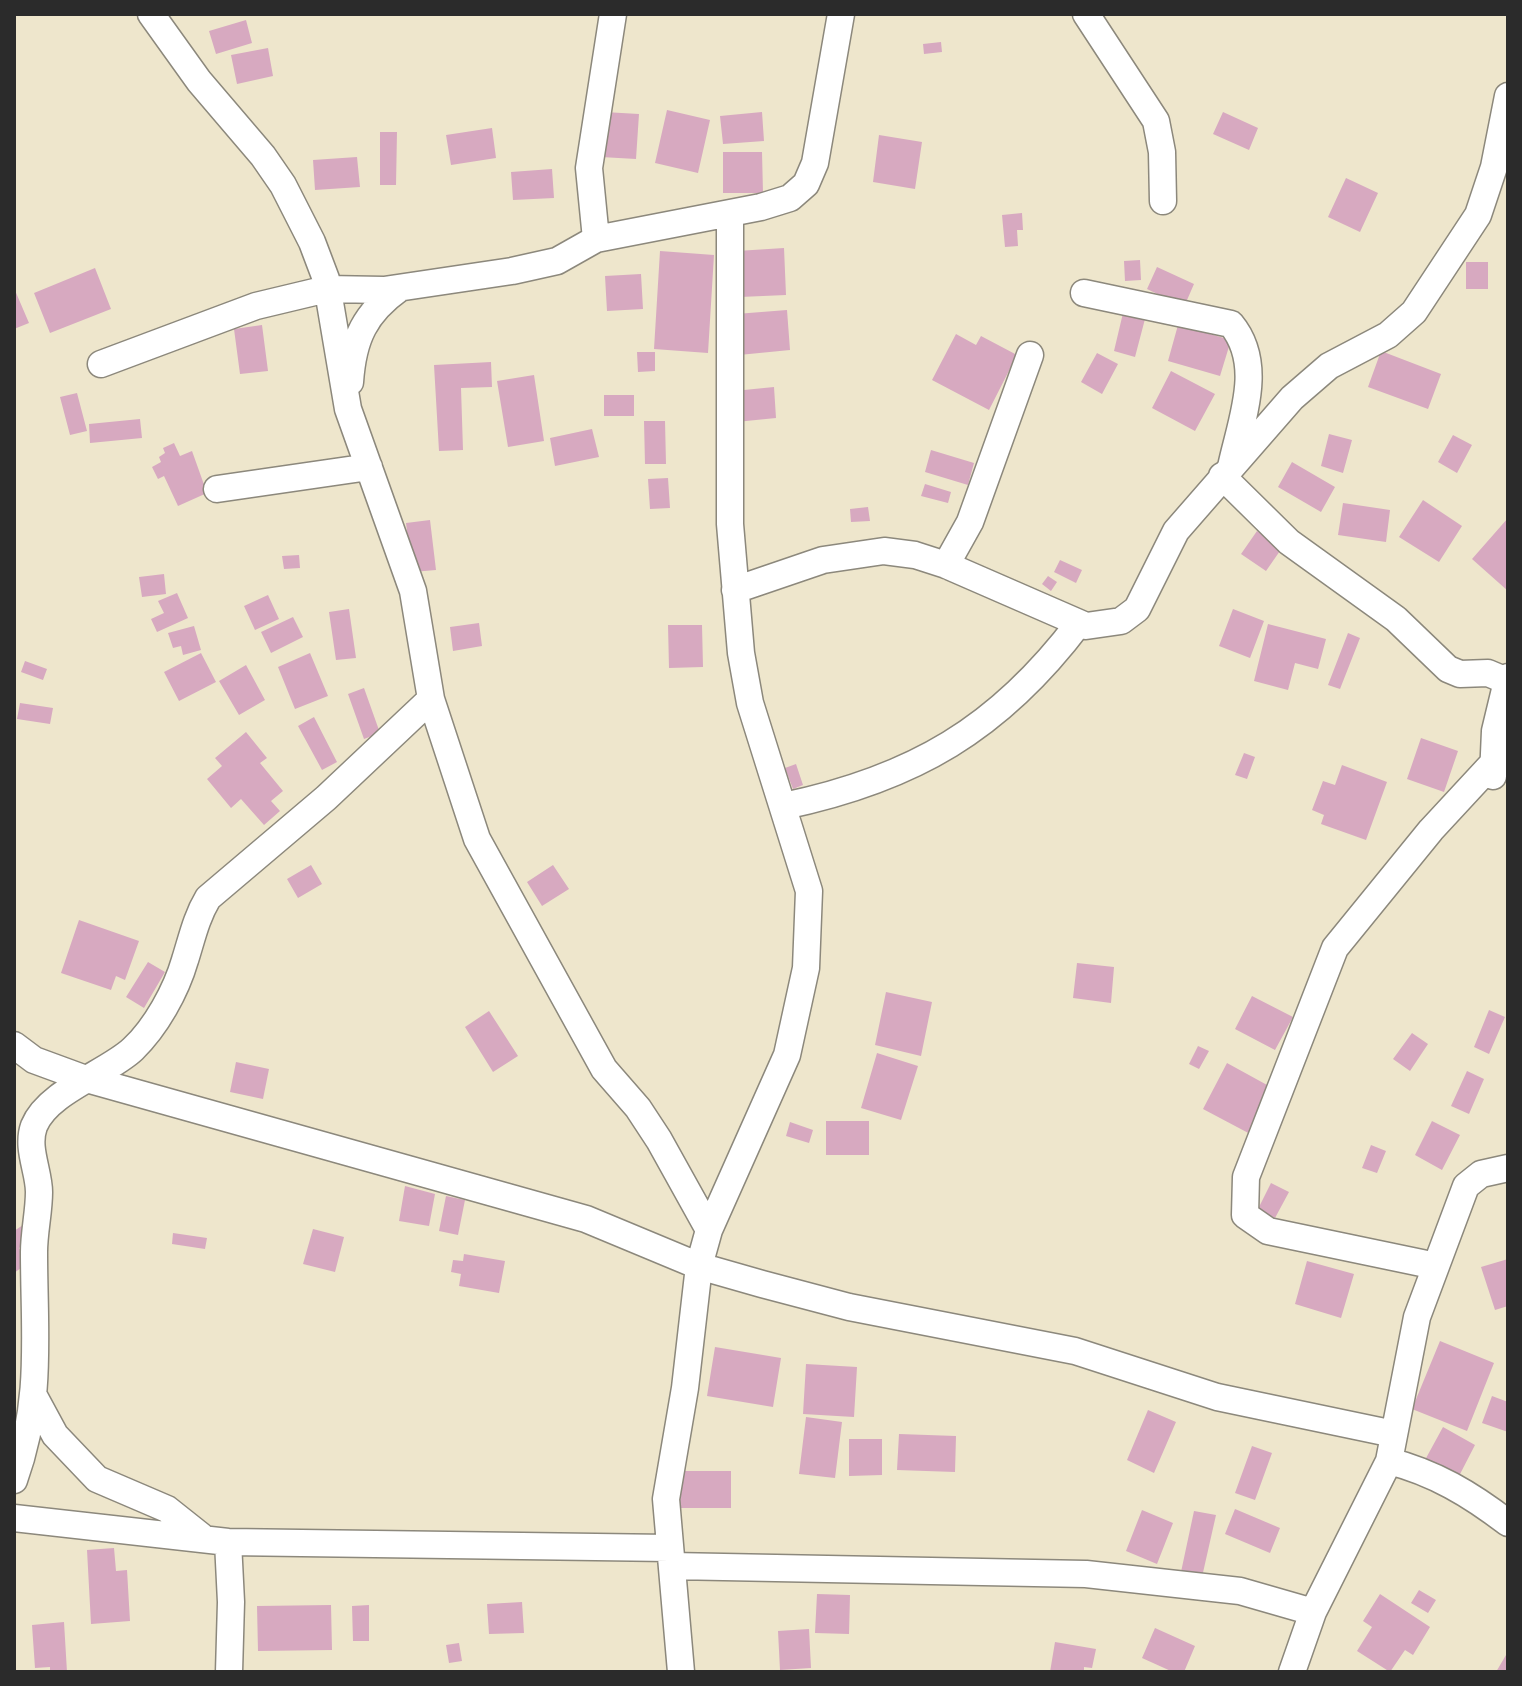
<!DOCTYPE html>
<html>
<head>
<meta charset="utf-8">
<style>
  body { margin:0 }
  #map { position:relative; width:1522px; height:1686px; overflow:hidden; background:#eee6cc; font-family:"Indie Flower",sans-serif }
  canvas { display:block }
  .frame { position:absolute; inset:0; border:16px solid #2b2b2b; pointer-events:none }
</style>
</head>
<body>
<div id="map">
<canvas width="1522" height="1686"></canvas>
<div class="frame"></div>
</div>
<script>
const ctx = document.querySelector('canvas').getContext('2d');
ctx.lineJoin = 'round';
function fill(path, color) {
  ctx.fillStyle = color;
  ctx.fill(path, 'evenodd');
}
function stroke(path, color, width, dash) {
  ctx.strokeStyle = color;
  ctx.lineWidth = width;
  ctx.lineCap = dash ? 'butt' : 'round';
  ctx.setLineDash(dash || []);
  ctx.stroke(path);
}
fill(new Path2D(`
  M246 20 252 43 216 54 209 31Z
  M941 42 942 52 924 54 923 44Z
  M268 48 273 76 237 84 231 55Z
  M667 110 710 120 698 173 655 163Z
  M604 112 639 114 636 159 601 157Z
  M762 112 764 141 723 144 720 116Z
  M1223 112 1258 128 1249 150 1213 134Z
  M492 128 496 158 451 165 446 135Z
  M380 132H397L396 185H380Z
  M879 135 922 142 915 189 873 182Z
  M723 152H762L763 193H723Z
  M357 157 360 187 315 190 313 160Z
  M552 169 554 198 513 200 511 172Z
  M1346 178 1378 193 1360 232 1328 217Z
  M1022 213 1023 230H1017L1018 246 1005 247 1002 215Z
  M784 248 786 295 740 297 737 251Z
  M660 251 714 255 708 353 654 349Z
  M1140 260 1141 280 1125 281 1124 261Z
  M1466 262H1488V289H1466Z
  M1157 267 1194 284 1184 307 1147 289Z
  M95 268 111 309 50 333 34 293Z
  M641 274 643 309 607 311 605 276Z
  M14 288 29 323 14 329Z
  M787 310 790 350 739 355 736 314Z
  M1123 313 1145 319 1135 357 1114 351Z
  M262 325 268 371 240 374 234 329Z
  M1178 325 1231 340 1220 376 1168 361Z
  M956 334 976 345 981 336 1017 355 989 410 932 380Z
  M1381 351 1441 374 1428 409 1368 387Z
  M637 352H655V371L638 372Z
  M1097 353 1118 364 1102 394 1081 382Z
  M491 362 492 387 461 388 463 450 439 451 434 365Z
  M1171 371 1215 394 1195 431 1152 408Z
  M534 375 544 441 508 447 497 381Z
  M774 387 776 418 736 422 734 391Z
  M77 393 87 431 70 435 60 397Z
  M604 395H634V416H604Z
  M140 419 142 438 90 443 89 424Z
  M644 421H665L666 464H645Z
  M592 429 599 457 555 466 550 438Z
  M1329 434 1352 440 1343 473 1321 466Z
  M1453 435 1472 445 1457 473 1438 462Z
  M174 443 180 456 192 451 207 493 178 506 164 476 158 479 152 467 161 462 159 457 165 453 163 448Z
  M931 450 974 463 968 485 925 472Z
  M1292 462 1335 487 1321 512 1278 487Z
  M668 478 670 508 650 509 648 479Z
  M925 484 951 492 948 503 921 496Z
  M1423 500 1462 526 1439 562 1399 537Z
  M1343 503 1390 510 1386 542 1338 535Z
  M868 507 870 521 851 522 850 509Z
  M1508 518V591L1472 559Z
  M430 520 436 570 412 572 406 523Z
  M1257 531 1282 548 1266 571 1241 554Z
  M299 555 300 568 284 569 282 556Z
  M1060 560 1082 570 1076 583 1054 572Z
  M164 574 166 594 142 597 139 577Z
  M1048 576 1057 582 1051 591 1042 584Z
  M177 593 188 618 157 632 151 619 164 613 158 601Z
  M268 595 279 619 255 630 244 606Z
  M349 609 356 658 336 660 329 612Z
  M1233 609 1264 621 1250 658 1219 646Z
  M293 617 303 637 271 653 261 632Z
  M479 623 482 646 453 651 450 627Z
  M1268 624 1326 639 1318 669 1295 663 1288 690 1254 681Z
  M668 625H702L703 667 669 668Z
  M194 626 201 650 183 655 181 646 173 648 168 633Z
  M1348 633 1360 638 1340 689 1328 685Z
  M201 653 216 682 179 701 164 672Z
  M310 653 328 696 295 709 278 667Z
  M25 661 47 669 43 680 21 672Z
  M246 665 265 700 239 715 219 681Z
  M364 688 380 733 364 739 348 694Z
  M20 703 53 708 50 724 17 719Z
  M314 717 337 762 322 770 298 726Z
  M246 732 267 758 260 763 283 791 271 801 280 811 264 825 241 799 231 808 207 779 222 766 215 758Z
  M1421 738 1458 751 1444 792 1407 779Z
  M1244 753 1255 757 1247 779 1235 775Z
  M796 764 803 785 793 789 785 768Z
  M1342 765 1387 782 1366 840 1321 824 1324 815 1312 810 1323 781 1335 785Z
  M311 865 322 884 298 898 287 879Z
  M553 865 569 889 542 906 527 882Z
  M79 920 139 941 125 980 116 976 111 990 61 973Z
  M148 962 165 972 144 1008 126 997Z
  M1077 963 1114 967 1111 1003 1073 998Z
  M886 992 932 1002 921 1056 875 1045Z
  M1252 996 1293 1017 1275 1050 1235 1029Z
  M1489 1010 1505 1017 1489 1054 1474 1047Z
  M489 1011 518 1056 493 1072 465 1027Z
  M1412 1033 1428 1044 1410 1071 1393 1059Z
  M1198 1046 1209 1051 1199 1069 1189 1064Z
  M877 1053 918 1066 901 1120 861 1108Z
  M236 1062 269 1069 263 1099 230 1092Z
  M1227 1063 1278 1091 1254 1136 1203 1109Z
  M1467 1071 1484 1079 1469 1114 1451 1106Z
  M826 1121H869V1155H826Z
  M1432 1121 1460 1135 1442 1170 1415 1155Z
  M790 1122 813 1130 809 1143 786 1136Z
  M1371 1145 1386 1151 1377 1173 1362 1168Z
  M1271 1183 1289 1192 1275 1218 1258 1209Z
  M405 1186 435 1194 429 1226 399 1221Z
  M446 1196 465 1200 458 1235 439 1231Z
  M23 1225 32 1239 19 1248 28 1263 14 1273V1231Z
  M313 1229 344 1237 335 1272 303 1264Z
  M173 1233 207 1238 205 1249 172 1244Z
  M464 1254 505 1261 499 1293 459 1286 461 1274 451 1272 453 1260 463 1261Z
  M1508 1259V1306L1495 1310 1481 1267Z
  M1307 1261 1354 1274 1341 1318 1295 1304Z
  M1440 1341 1494 1363 1467 1431 1412 1409Z
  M715 1347 781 1358 773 1407 707 1396Z
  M806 1364 857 1367 854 1417 803 1414Z
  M1492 1396 1508 1402V1432L1482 1423Z
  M1148 1410 1176 1422 1154 1473 1127 1460Z
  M806 1417 842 1422 835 1478 799 1474Z
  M1443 1427 1475 1445 1458 1478 1425 1460Z
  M899 1434 956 1436 955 1472 897 1470Z
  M849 1439H882V1475L849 1476Z
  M1252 1446 1272 1453 1255 1500 1235 1493Z
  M672 1471H731V1508H672Z
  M1235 1509 1280 1528 1270 1553 1225 1534Z
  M1142 1510 1173 1523 1157 1564 1126 1551Z
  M1194 1511 1216 1515 1202 1577 1181 1572Z
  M114 1548 116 1571 127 1570 130 1621 91 1624 87 1550Z
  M1419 1590 1436 1600 1428 1613 1411 1603Z
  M817 1594 850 1595 849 1634 815 1633Z
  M1380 1594 1430 1627 1413 1655 1405 1650 1390 1672 1357 1651 1372 1627 1363 1621Z
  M522 1602 524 1633 489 1634 487 1604Z
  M331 1605 332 1650 258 1651 257 1606Z
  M369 1605V1641H353L352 1606Z
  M64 1622 67 1672H50V1667L35 1668 32 1625Z
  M1155 1628 1195 1646 1184 1672H1173L1142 1658Z
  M809 1629 811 1668 780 1670 778 1631Z
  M1055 1642 1096 1649 1092 1668 1084 1667V1672H1050Z
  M459 1643 462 1661 449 1663 446 1645Z
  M1506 1655 1508 1672H1496Z`), '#d7a9c0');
const street = new Path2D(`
  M151 14 199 81 263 156 283 185 312 242 326 279 348 409 413 591 431 699 477 839 604 1069 638 1108 659 1140 709 1230
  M1086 14 1156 121 1162 152 1163 201
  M596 239 589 168 613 14
  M1084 293 1231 324C1265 365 1241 420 1231 467
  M101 364 256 306 327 289 384 290 512 271 557 261 596 239 761 207 790 198 806 184 815 163 841 14
  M350 382C353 338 365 313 400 288
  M1222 476 1289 542 1396 619 1448 669 1460 674 1488 673 1507 681
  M217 489 369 467
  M946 565 970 522 1030 355
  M735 590 823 560 884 551 915 555 946 565 1086 626 1121 621 1137 609 1176 531 1292 398 1329 366 1388 335 1414 312 1478 215 1494 167 1508 96
  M1493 776 1495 731 1508 677
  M784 806C913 779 999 729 1079 623
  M14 1045 34 1060 83 1078 586 1219 699 1266 762 1284 849 1307 1075 1351 1217 1397 1394 1434
  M1436 1266 1268 1231 1245 1215 1246 1177 1335 948 1431 830 1494 762
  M35 1398 55 1435 97 1479 167 1509 201 1536
  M1389 1461C1435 1473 1470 1494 1508 1523
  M14 1480C43 1400 34 1334 34 1252 34 1232 39 1212 39 1192 39 1171 26 1148 34 1126 48 1091 108 1073 133 1049 156 1027 176 991 185 960 192 938 196 918 208 898L326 798 431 699
  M14 1518 228 1542 669 1548
  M228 1542 231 1602 229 1672
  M672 1566 1086 1574 1240 1591 1313 1612
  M681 1672 666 1499 685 1388 699 1266 709 1230 787 1055 806 968 809 891 750 703 741 653 730 524V214
  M1292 1672 1313 1612 1389 1461 1417 1317 1466 1186 1481 1174 1508 1168`);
stroke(street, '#8c887c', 29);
stroke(street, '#fff', 26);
</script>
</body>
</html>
